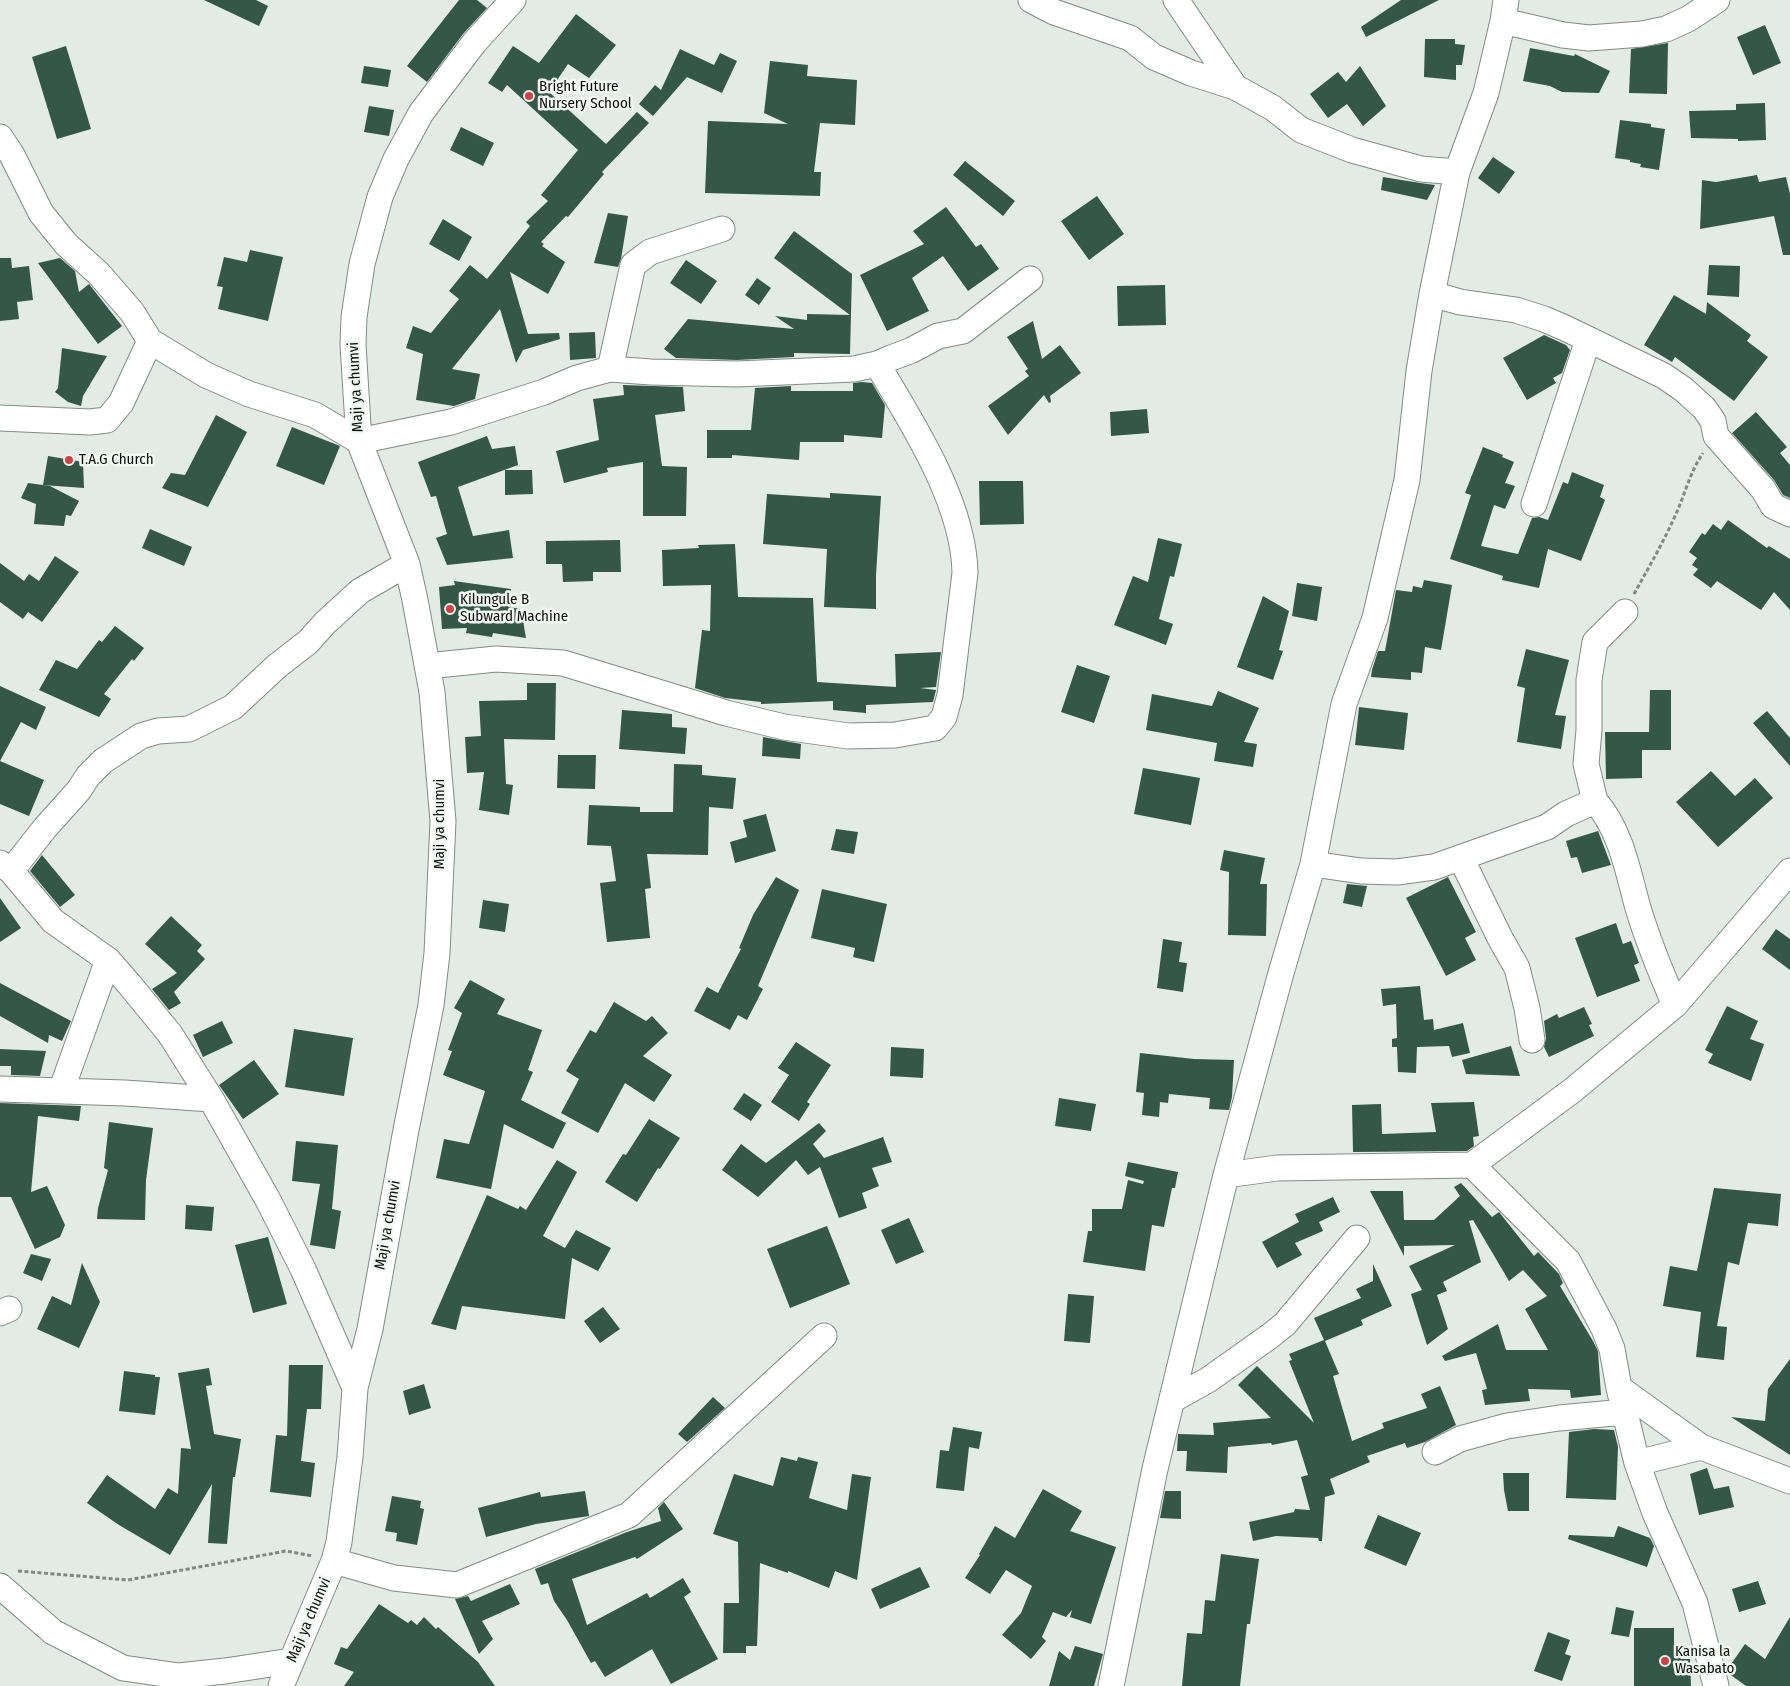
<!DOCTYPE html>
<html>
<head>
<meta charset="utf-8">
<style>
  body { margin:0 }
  canvas { display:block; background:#e3ebe7 }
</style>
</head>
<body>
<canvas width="1790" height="1686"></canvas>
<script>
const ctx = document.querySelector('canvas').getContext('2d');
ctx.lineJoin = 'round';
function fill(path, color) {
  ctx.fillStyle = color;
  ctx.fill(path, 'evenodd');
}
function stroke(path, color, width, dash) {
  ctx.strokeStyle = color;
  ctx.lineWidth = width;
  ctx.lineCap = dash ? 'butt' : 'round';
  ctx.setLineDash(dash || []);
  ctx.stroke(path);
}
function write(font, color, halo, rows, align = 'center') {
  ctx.font = font + ' "Fira Sans Condensed",sans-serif';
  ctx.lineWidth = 5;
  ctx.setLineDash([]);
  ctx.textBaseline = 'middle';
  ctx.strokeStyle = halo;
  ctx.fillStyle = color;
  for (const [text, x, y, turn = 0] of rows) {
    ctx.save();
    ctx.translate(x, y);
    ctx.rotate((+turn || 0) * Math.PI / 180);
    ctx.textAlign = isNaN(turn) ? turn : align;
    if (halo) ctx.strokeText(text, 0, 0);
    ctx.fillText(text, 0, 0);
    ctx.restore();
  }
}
fill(new Path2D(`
  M204 0H256L268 6 259 26Z
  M459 0H477L487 8 463 34 427 82 407 66Z
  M1401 0H1439L1366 37 1361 27Z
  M576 14 616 45 589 78 568 64 549 92 606 144 637 112 649 123 602 172 604 174 568 217 566 216 541 242 544 244 542 246 565 262 548 294 510 272 528 334 559 333 560 339 523 350 516 363 500 309 452 369 480 374 475 399 454 406 416 400 423 354 406 348 413 326 431 333 459 299 449 291 470 265 487 279 530 226 526 222 548 201 541 195 578 150 507 85 502 92 488 83 513 46 539 63Z
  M1765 25 1781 63 1753 75 1737 37Z
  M1425 39H1455V44L1465 45 1462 65H1456V80L1424 77Z
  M1668 43 1667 94 1629 93 1631 49Z
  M66 46 91 129 57 139 32 57Z
  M1530 48 1574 56 1575 54 1610 71 1599 93 1562 92 1550 86 1523 81Z
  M680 49 714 65 720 53 737 61 722 93 687 77 653 116 639 104 655 85 661 90Z
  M770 61 808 65 807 76 857 80 855 125 820 123 814 172H821L820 196 705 193 708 121 788 124 764 113Z
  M364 66 391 70 388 87 361 83Z
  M1360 66 1386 106 1363 126 1347 104 1328 118 1310 94 1338 72 1346 82Z
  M1765 103 1766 140 1738 141V139L1691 138 1689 111 1736 110V104Z
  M369 106 394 110 389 136 364 132Z
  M1620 120 1651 124V127L1665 129 1659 170 1640 167 1641 164 1630 162V160L1615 158Z
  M461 127 494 143 483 166 450 150Z
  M1493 157 1515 172 1499 194 1478 178Z
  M965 161 1015 201 1003 216 953 175Z
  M1757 175 1759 182 1786 177 1790 194V255H1783L1774 216 1700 229 1702 180 1716 182Z
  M1383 177 1420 183 1435 185 1427 200 1381 190Z
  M1097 196 1124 234 1089 260 1061 221Z
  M946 207 976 247 981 244 999 269 968 291 943 256 912 278 929 311 887 331 860 275 924 244 913 231Z
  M608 213 628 216 621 259 618 267 594 263Z
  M443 219 472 237 459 261 429 244Z
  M794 231 852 274 850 354 794 353V357L737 360 676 358 664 349 688 319 794 329 775 316 807 320V314L850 315 774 258Z
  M250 250 283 257 268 321 218 309 223 287 217 286 224 257 247 262Z
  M0 258H11L12 268 29 266 33 300 17 302 19 319 0 321Z
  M60 258 75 271 79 292 89 284 122 326 98 344 38 263Z
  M686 260 717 281 701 304 670 283Z
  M1709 265 1740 266 1739 297 1707 295Z
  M757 278 771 288 759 305 745 295Z
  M1165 285 1166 325 1118 326 1117 286Z
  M1674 295 1706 314 1707 302 1751 335 1747 341 1768 357 1734 401 1675 357 1672 362 1644 345Z
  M1033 321 1042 359 1060 345 1081 373 1050 396 1051 402 1049 403 1044 395 1008 435 988 406 1029 376 1025 371 1028 369 1007 337Z
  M595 332 596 358 570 360 569 333Z
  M1544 335 1566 345 1570 350 1562 373 1553 378 1556 383 1527 400 1503 358Z
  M62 348 107 356 83 396 81 406 68 402 55 392 58 388Z
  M862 382 872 383 885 405 882 438 844 435V442H800L799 460 732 455V458H707V430H751L755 388 791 386V391H853V383Z
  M623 385 683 387 685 411 655 415 662 466 687 467 686 516H643V462L607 468 608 472 564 483 556 451 599 440 593 399 624 395Z
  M1147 409 1149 433 1111 436 1110 412Z
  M1756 412 1787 447 1780 453 1790 465V498L1783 495 1774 480 1732 433Z
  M216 415 247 432 208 507 162 488 171 473 185 475Z
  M292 427 340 446 324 485 276 466Z
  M487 436 492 449 515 446 518 465 458 487 473 536 509 530 513 558 447 565 436 538 447 534 436 496 431 497 418 462Z
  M1483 447 1503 455 1502 457 1514 462 1505 483 1515 486 1505 509 1494 505 1481 546 1518 554 1532 518 1539 517 1548 520 1563 482 1568 484 1572 472 1604 485 1600 497 1605 500 1581 561 1548 549 1539 588 1502 580 1503 576 1450 559 1471 495 1465 493Z
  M48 456 83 462 84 488 43 485Z
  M505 470H532L533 494 505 495Z
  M979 481H1023L1024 524 980 525Z
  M28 483 50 486 79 501 71 516 66 515 64 526 34 524 36 504 21 498Z
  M830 493 881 496 876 575V609L824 607 827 549 763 544 767 494 830 498Z
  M1728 520 1767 548 1769 546 1790 559V610L1774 592 1761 610 1717 581 1711 588 1693 575 1698 569 1692 565 1697 558 1689 552 1702 533 1705 535 1713 524 1721 530Z
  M150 529 192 547 184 566 142 548Z
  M1158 538 1182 544 1174 577 1170 576 1159 619 1173 624 1166 645 1114 625 1133 576 1148 582Z
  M620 540 621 572H593V581L563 582 562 564H546V541Z
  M735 544 738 597 813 598 817 682 896 687 895 654 941 652 936 687 920 688 936 690 933 702 866 705V713L833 710V701L761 704V702L725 698 695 688 702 630 710 631 711 585 663 586 662 550 699 548 698 545Z
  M55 556 79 572 42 622 28 612 23 619 0 602V563L24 581 29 574 39 581Z
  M1424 580 1452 585 1441 650 1425 647 1422 673 1411 672V680L1371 677 1372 670 1378 651H1385L1396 590 1412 592 1413 586 1422 588Z
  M454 581 511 589 508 607 521 609 526 638 493 633 492 637 466 633 467 628 442 629 439 587 455 585Z
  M1297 583 1322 587 1317 621 1292 616Z
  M1263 596 1289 611 1279 650 1283 651 1273 680 1237 667Z
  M115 626 144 648 134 661 132 659 104 694 111 699 99 717 39 690 56 660 77 669 99 640 102 642Z
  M1526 649 1569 660 1555 715 1566 716 1561 749 1517 742 1525 688 1517 686Z
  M1077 665 1110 676 1094 723 1061 712Z
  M527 683H556L555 740 504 739 506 784 513 785 509 815 479 810 484 772 467 773 465 737 481 736 479 701 527 700Z
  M0 686 46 707 36 730 21 722 0 761 44 780 29 816 0 804Z
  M1650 690H1671V750H1642V778L1606 779 1605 732H1649Z
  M1218 691 1259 708 1244 742 1257 744 1253 767 1214 761 1217 743 1146 730 1152 694 1212 706Z
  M1359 707 1408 713 1404 750 1355 745Z
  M622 710 672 714V727L687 728 685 754 619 749Z
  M1767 711 1790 738V766L1753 723Z
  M763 737 801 744 800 759 762 756Z
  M558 755H596L595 789 557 788Z
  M674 764 702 765V775L736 778 733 809 709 807 708 855 647 854 651 888 645 889 650 938 607 942 600 883 616 881 611 846 587 845 589 805 640 807V812H673Z
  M1143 768 1200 778 1191 825 1134 814Z
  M1711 771 1735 796 1755 778 1773 798 1718 847 1676 802Z
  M766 814 776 851 735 863 730 842 747 837 743 820Z
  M836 829 858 832 854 854 831 850Z
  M1598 831 1611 865 1582 873 1577 857 1571 858 1566 841Z
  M1224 850 1265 858 1260 884H1267L1266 936 1228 935 1229 872 1220 870Z
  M42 855 75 895 60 907 30 871Z
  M776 877 799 890 758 986 763 989 747 1020 738 1015 730 1030 694 1011 707 987 718 993 741 949 739 948 753 915Z
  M1448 877 1476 932 1465 938 1476 960 1446 976 1406 898Z
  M1347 884 1367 886 1362 907 1343 903Z
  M822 889 887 904 874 962 853 957 855 948 811 938Z
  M0 898 21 928 0 942Z
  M483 900 509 904 505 932 479 928Z
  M171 916 202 945 197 951 205 959 174 992 181 1003 169 1010 152 989 177 973 145 944Z
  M1616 923 1623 944 1631 941 1639 963 1634 965 1640 981 1597 997 1575 938Z
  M1776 929 1790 939V970L1762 949Z
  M1163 939 1182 942 1179 962 1187 963 1183 992 1157 988Z
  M470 980 505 999 497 1014 542 1030 528 1070 533 1072 521 1100 566 1123 553 1149 504 1124 491 1189 436 1178 444 1139 469 1144 485 1091 443 1075 452 1051 448 1050 462 1013 454 1008Z
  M0 983 71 1021 62 1041 49 1035 48 1043 0 1016Z
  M1420 986 1424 1020 1433 1019 1434 1030 1463 1023 1470 1053 1452 1057 1449 1046 1417 1047 1416 1073 1398 1072 1397 1047H1392V1039L1397 1038 1396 1004 1383 1006 1381 989Z
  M614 1002 646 1021 652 1016 668 1033 643 1056 672 1075 654 1102 625 1083 598 1133 561 1113 579 1079 566 1071 590 1030 596 1033Z
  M1727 1006 1758 1021 1750 1039 1764 1044 1751 1081 1708 1063 1713 1054 1705 1050Z
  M1584 1007 1592 1024 1589 1025 1594 1036 1549 1057 1544 1047 1546 1038 1544 1021 1557 1014 1559 1018Z
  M222 1021 233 1043 203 1057 193 1035Z
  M294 1029 353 1038 344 1096 285 1087Z
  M796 1042 831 1065 807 1102 810 1104 799 1121 771 1102 789 1075 778 1068Z
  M1511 1046 1520 1076 1466 1074 1462 1060Z
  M891 1047 924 1049 923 1078 890 1076Z
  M0 1049 46 1051 40 1076 11 1075V1066H0Z
  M1140 1053 1194 1059 1234 1060 1232 1097 1229 1110 1209 1109 1210 1098 1169 1094 1168 1103 1160 1102 1159 1117 1142 1115 1144 1093 1136 1092Z
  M254 1060 279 1094 243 1119 219 1085Z
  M744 1093 762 1105 751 1121 733 1109Z
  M1059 1098 1096 1104 1091 1131 1055 1126Z
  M1474 1102 1479 1136 1473 1137 1474 1146 1467 1151 1353 1152 1352 1105 1381 1104 1382 1134 1436 1132 1431 1103Z
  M0 1103 81 1106 79 1121 38 1116 31 1192 47 1186 65 1225 60 1237 35 1249 11 1197H0Z
  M649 1119 680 1138 660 1169 658 1168 637 1202 605 1182 623 1154 626 1155Z
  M109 1122 153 1128 146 1180 145 1220 97 1219 98 1208 108 1170 104 1168Z
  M819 1123 826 1131 813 1144 824 1158 883 1137 892 1162 872 1168 879 1186 862 1193 867 1208 839 1218 820 1167 808 1175 796 1160 758 1197 722 1170 741 1144 766 1163Z
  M296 1141 338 1145 332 1209 341 1211 335 1249 310 1245 320 1184 292 1181Z
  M557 1160 577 1172 543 1236 565 1248 576 1230 611 1248 598 1271 572 1258 565 1319 462 1306 456 1330 431 1324 487 1195 518 1209 520 1206 526 1210Z
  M1128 1162 1178 1172 1175 1188H1172L1164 1227 1152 1225 1145 1271 1083 1262 1088 1231H1092V1209H1122L1128 1180 1143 1184 1144 1181 1125 1176Z
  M1461 1183 1492 1217 1499 1212 1534 1256 1538 1252 1559 1274 1563 1283 1560 1286 1593 1341 1598 1351 1601 1395 1571 1398 1570 1390 1528 1389 1530 1401 1485 1405 1482 1390 1487 1389 1476 1353 1445 1361 1442 1356 1498 1324 1506 1350H1548L1525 1309 1547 1296 1523 1270 1509 1281 1473 1220 1469 1221 1481 1262 1443 1282 1447 1291 1437 1295 1448 1329 1427 1345 1411 1294 1422 1290 1409 1266 1455 1245 1404 1246V1256L1370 1191H1403L1404 1220H1434L1460 1196 1454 1187Z
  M1714 1188 1781 1194 1778 1226 1748 1223 1739 1265 1728 1262 1717 1326 1727 1327 1724 1360 1696 1357 1701 1312 1663 1306 1670 1266 1697 1271Z
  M1333 1197 1340 1212 1319 1222 1323 1231 1295 1243 1302 1255 1277 1268 1262 1242 1299 1222 1295 1214Z
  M186 1205 214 1207 212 1231 185 1229Z
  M909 1218 924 1252 896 1264 881 1230Z
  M827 1226 850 1284 790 1308 767 1249Z
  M268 1237 287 1304 253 1313 235 1245Z
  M31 1254 51 1259 42 1281 23 1273Z
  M82 1263 100 1302 79 1348 37 1329 52 1296 71 1305Z
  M1373 1264 1392 1306 1361 1320 1363 1325 1325 1341 1339 1374 1333 1376 1352 1441 1384 1428 1382 1423 1427 1408 1421 1394 1440 1386 1456 1425 1425 1442 1407 1448 1405 1443 1367 1456 1370 1462 1330 1479 1335 1494 1325 1497 1322 1541H1319L1318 1538 1276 1536 1253 1541 1249 1522 1294 1512 1295 1509 1310 1510 1301 1477 1308 1475 1297 1440 1272 1445 1271 1443 1228 1447 1227 1473 1186 1471 1187 1451H1177L1178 1434 1214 1435 1213 1423 1271 1418 1238 1385 1257 1366 1314 1423 1289 1361 1292 1360 1289 1354 1324 1340 1314 1318 1361 1298 1356 1289 1373 1281Z
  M1068 1294 1094 1296 1090 1343 1064 1341Z
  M603 1307 620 1329 600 1343 584 1321Z
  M1790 1359V1455L1731 1417 1765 1421 1768 1389Z
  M289 1365H323L321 1409H307L301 1461 315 1463 311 1497 270 1492 276 1435 287 1436Z
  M209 1368 212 1385 206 1386 214 1434 241 1439 235 1477H233L227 1544 208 1543 212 1484 170 1555 119 1525 87 1503 107 1475 155 1509 168 1488 178 1494 181 1448 191 1449 178 1373Z
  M124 1371 155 1375V1377H160L155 1415 119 1411Z
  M424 1384 431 1408 409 1415 403 1391Z
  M713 1397 725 1408 687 1442 678 1434Z
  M953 1427 982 1432 979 1449 969 1447 964 1491 936 1488 940 1450 949 1451Z
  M1594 1429 1614 1430 1618 1447 1616 1500 1566 1498 1569 1432Z
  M781 1457 797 1461 798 1457 818 1462 809 1498 847 1510 852 1474 871 1477 857 1580 835 1571 829 1588 788 1571V1573L760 1563 757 1646H746V1653H723L724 1603H739L738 1542 713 1534 734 1474 773 1486Z
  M1707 1468 1714 1489 1729 1486 1734 1507 1699 1515 1690 1474Z
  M1503 1473H1529V1511H1508L1504 1490Z
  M1043 1489 1082 1511 1070 1531 1116 1547 1091 1624 1070 1617 1072 1610 1066 1617 1053 1612 1042 1637 1046 1641 1031 1659 1002 1635 1021 1613 1032 1586 1006 1570 990 1594 965 1578 980 1555 979 1554 995 1526 1015 1538Z
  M585 1491 589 1516 536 1524 486 1537 478 1508 540 1492 541 1497Z
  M1165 1491H1181V1519L1160 1518Z
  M392 1496 421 1501 420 1508 424 1509 417 1545 396 1541 397 1533 385 1531Z
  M664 1502 683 1529 637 1559 635 1557 572 1579 587 1625 647 1593 650 1598 683 1578 691 1592 684 1597 718 1659 671 1684 652 1649 605 1677 595 1661 591 1663 567 1620 554 1601 548 1583 541 1585 535 1569 627 1532 661 1521 658 1508Z
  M1378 1515 1421 1533 1406 1566 1364 1548Z
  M1618 1526 1650 1538 1654 1546 1647 1567 1568 1539 1569 1535 1614 1537Z
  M1221 1554 1259 1559 1250 1624H1247L1240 1686H1182L1187 1633 1202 1634 1205 1600 1215 1601Z
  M920 1567 930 1587 880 1609 871 1589Z
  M1758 1581 1766 1604 1739 1612 1732 1589Z
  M510 1584 520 1604 482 1621 493 1639 479 1654 455 1599 468 1596 471 1601Z
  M379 1604 408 1623 411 1620 417 1625 424 1617 436 1629 438 1627 478 1662 495 1686H344L354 1672 334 1664 341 1647 347 1649Z
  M1616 1607 1634 1611 1629 1637 1611 1634Z
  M1790 1617V1686H1746L1728 1673 1727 1670 1745 1644 1765 1659Z
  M1634 1628H1674V1644L1680 1645 1681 1659H1690L1691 1686H1634Z
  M1548 1632 1570 1640 1565 1654 1571 1656 1562 1681 1534 1671Z
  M1075 1646 1103 1654 1094 1686H1049L1059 1651 1070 1660Z`), '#345748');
const minor = new Path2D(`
  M1031 0 1054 12 1130 38 1154 57 1191 73 1235 87 1273 108 1301 130 1352 150 1421 169 1457 172
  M1176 0 1235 87
  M1503 21 1563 35 1589 38 1642 34 1666 29 1688 19 1717 0
  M0 137 12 155 41 213 66 244 99 274 132 312 150 341 206 375 249 394 315 415 359 441 451 422 544 392 577 378 610 369 651 372 737 374 854 369 877 364 891 358 912 350 938 336 963 331 1030 279
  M1432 294 1460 302 1516 310 1544 319 1565 328 1664 376 1683 389 1704 408 1713 421 1716 436 1763 489 1773 506 1790 514
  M610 369 633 265 650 252 722 229
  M0 418 90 422 107 420 121 403 150 341
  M1534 504 1588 340
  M427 666 496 659 563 663 726 713 784 727 848 736 895 735 935 728 944 717 950 695 965 573C964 503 913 424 877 364
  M1461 858 1500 938 1517 968 1527 1008 1532 1040
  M0 863 11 871 53 921 108 960 129 984 170 1034 211 1099 268 1200 303 1269 355 1388
  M1313 864 1361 871 1397 872 1434 867 1547 827 1566 814 1595 801 1586 764 1589 730V680L1595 642 1625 612
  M11 871 45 828 79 790 88 776 103 761 141 736 158 731 189 729 233 707 277 666 308 642 325 623 360 591 407 564
  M1675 1005 1790 871
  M0 1089 125 1093 211 1099
  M61 1091 108 960
  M1472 1165 1568 1261 1604 1329 1612 1349 1619 1388 1637 1463 1655 1513 1695 1603 1716 1686
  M1226 1175 1277 1168 1472 1165 1573 1090 1675 1005C1661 973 1648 941 1638 908 1628 872 1621 830 1595 801
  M0 1313 9 1309
  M1619 1388 1701 1447 1790 1481
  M1172 1400 1208 1380 1270 1336 1285 1324 1357 1238
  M1435 1452 1460 1439 1507 1426 1559 1418 1625 1412
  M1637 1463 1701 1447
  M334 1561 394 1578 457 1585 629 1515 824 1336
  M0 1586 53 1632 123 1668 179 1676 225 1671 291 1661
  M281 1686 334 1561 339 1542 350 1457 355 1388 370 1329 406 1130 431 1005 437 953 443 821 432 692 415 600 407 564 359 441 353 345 354 317 362 264 380 197 396 159 421 113 474 43 513 0
  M1111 1686 1155 1469 1226 1175 1281 973 1313 864 1344 704 1375 618 1407 480 1419 371 1432 294 1457 172 1486 93 1503 21 1506 0`);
stroke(minor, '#838a87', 27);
stroke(new Path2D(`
  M1634 594C1649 567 1664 541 1676 514 1685 494 1690 472 1703 453
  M18 1571 128 1580 286 1551 313 1556`), '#818683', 3, [4, 2.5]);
stroke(minor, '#fff', 25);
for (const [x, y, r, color] of [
  [529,96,5,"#d04143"],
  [69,460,5,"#d04143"],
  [450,609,5,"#d04143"],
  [1665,1661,5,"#d04143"]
]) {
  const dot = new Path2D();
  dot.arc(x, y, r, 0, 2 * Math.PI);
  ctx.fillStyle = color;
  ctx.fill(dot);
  stroke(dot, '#f1f8f4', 2);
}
write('15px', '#0c0e0d', '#f1f8f4', [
  ["Bright Future",539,87],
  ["Nursery School",539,104],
  ["T.A.G Church",79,460],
  ["Kilungule B",460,600],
  ["Subward Machine",460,617],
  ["Kanisa la",1675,1652],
  ["Wasabato",1675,1669]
], 'left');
write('15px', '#0c0e0d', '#f1f8f4', [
  ["Maji ya chumvi",356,387,-93],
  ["Maji ya chumvi",440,824,-90],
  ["Maji ya chumvi",388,1225,-80],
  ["Maji ya chumvi",309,1620,-67]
]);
</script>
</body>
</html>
